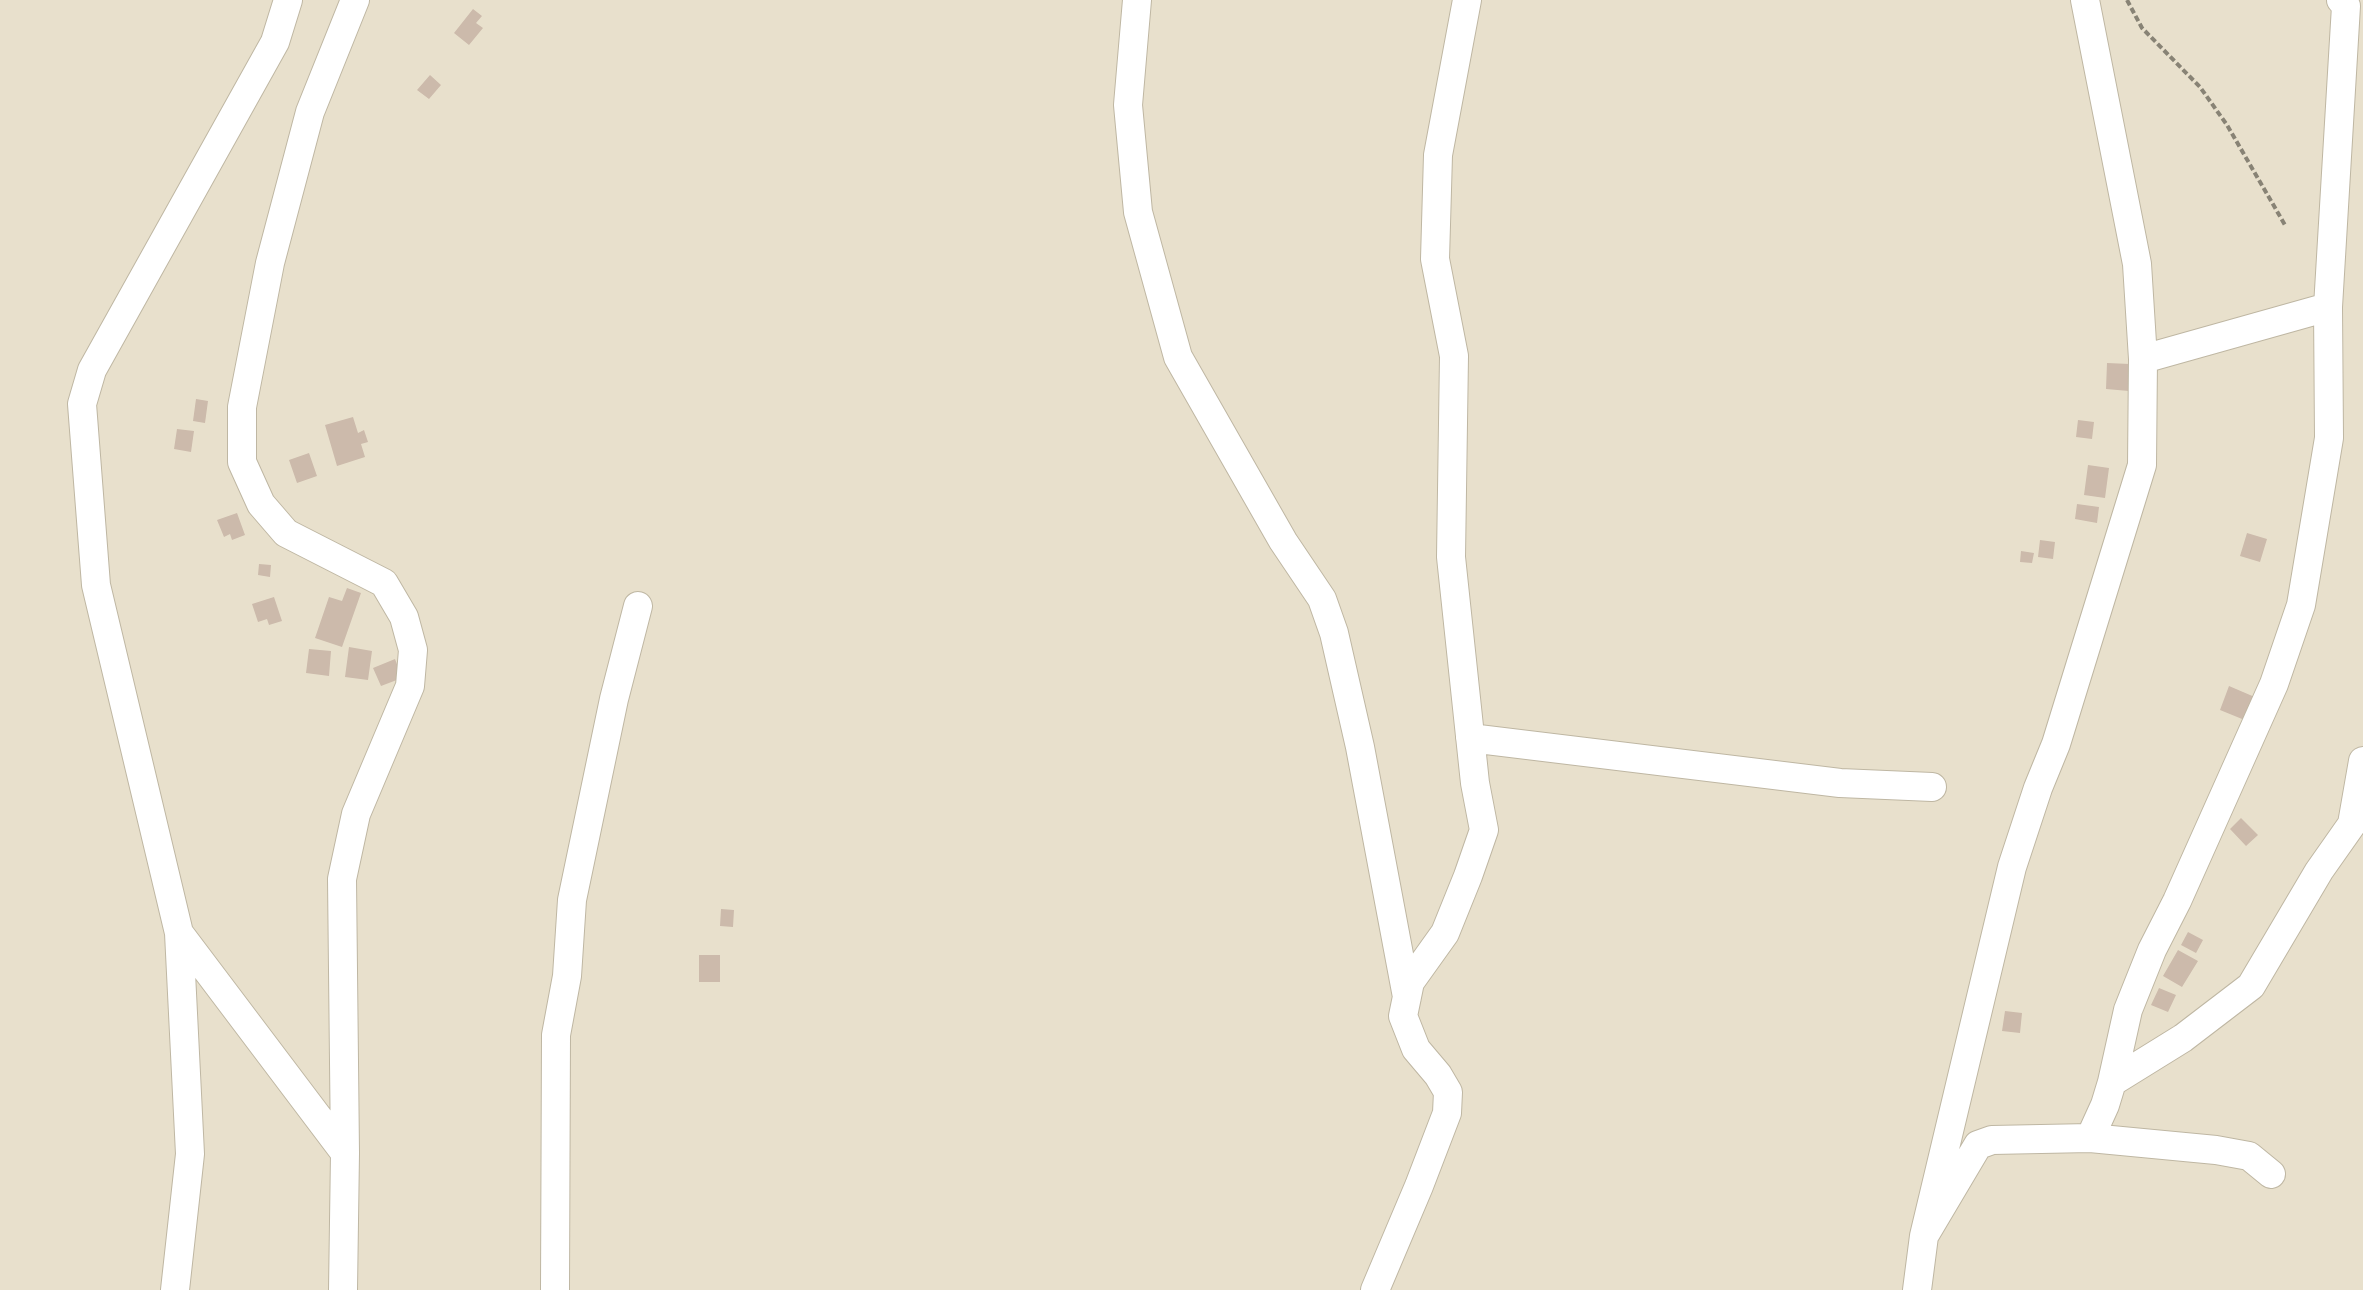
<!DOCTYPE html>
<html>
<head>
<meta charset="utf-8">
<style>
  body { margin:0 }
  canvas { display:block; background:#e8e0cc }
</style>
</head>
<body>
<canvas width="2363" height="1290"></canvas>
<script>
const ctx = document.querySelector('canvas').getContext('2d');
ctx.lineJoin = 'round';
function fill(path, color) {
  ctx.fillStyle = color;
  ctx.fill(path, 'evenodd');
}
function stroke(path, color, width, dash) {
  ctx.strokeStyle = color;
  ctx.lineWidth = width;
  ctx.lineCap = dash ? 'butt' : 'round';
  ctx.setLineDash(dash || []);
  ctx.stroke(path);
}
fill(new Path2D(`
  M473 9 482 16 476 23 483 28 469 45 454 33Z
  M430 75 441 85 429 99 417 90Z
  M2107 363 2130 364 2129 391 2106 389Z
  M196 399 208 401 205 423 193 421Z
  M353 417 358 433 364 430 368 442 361 444 365 457 337 466 325 425Z
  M2078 420 2094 422 2092 439 2076 437Z
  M177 429 194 431 191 452 174 449Z
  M309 453 317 476 297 483 289 460Z
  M2088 465 2109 468 2105 498 2084 495Z
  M2077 504 2099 507 2097 523 2075 519Z
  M237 513 245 535 232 540 230 534 224 537 217 520Z
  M2247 533 2267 539 2260 562 2240 556Z
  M2040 540 2055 542 2053 559 2038 557Z
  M2021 551 2034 553 2032 563 2020 562Z
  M259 564 271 565 270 577 258 575Z
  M347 588 361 593 342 647 315 638 329 597 342 601Z
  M274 597 282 621 269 625 267 619 258 622 252 604Z
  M349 647 372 651 368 680 345 677Z
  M309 649 331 651 329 676 306 673Z
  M395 659 402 678 381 686 373 668Z
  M2229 686 2257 698 2247 721 2220 710Z
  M2241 818 2258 835 2246 846 2230 829Z
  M721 909 734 910 733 927 720 926Z
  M2188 932 2203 940 2196 953 2181 945Z
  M2178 950 2198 961 2182 987 2163 976Z
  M699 955H720V982H699Z
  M2159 988 2176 995 2168 1012 2151 1005Z
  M2005 1011 2022 1013 2020 1033 2002 1031Z`), '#ccbaab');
const minor = new Path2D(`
  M1137 0 1128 105 1138 212 1178 357 1283 541 1322 599 1334 633 1360 747 1407 997
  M2143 359 2328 307
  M1470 738 1840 783 1932 787
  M179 933 345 1153
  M2112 1082 2183 1038 2251 986 2319 871 2352 824 2363 761
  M2090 1138 2216 1150 2249 1156 2271 1174
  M1924 1236 1978 1145 1992 1140 2090 1138 2105 1105 2112 1082 2128 1010 2152 950 2177 901 2274 684 2301 605 2329 438 2328 307 2346 6 2341 0
  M175 1290 190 1154 179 933 96 585 82 404 92 370 275 42 288 0
  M343 1290 345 1153 342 879 356 814 410 686 413 650 404 617 384 583 286 533 261 504 242 462V407L270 263 310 112 355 0
  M555 1290 556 1035 567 976 572 900 614 699 638 606
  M1375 1290 1419 1186 1447 1113 1448 1092 1438 1075 1416 1049 1403 1016 1410 982 1445 933 1468 876 1484 830 1475 783 1451 557 1454 356 1435 259 1438 155 1467 0
  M1917 1290 1924 1236 2012 867 2038 788 2056 744 2142 465 2143 359 2137 264 2085 0`);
stroke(minor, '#bfb7a3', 30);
stroke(new Path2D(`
  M2127 0 2142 28 2200 87 2227 125 2285 225`), '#888375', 4, [6, 3]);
stroke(minor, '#fff', 28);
</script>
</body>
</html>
